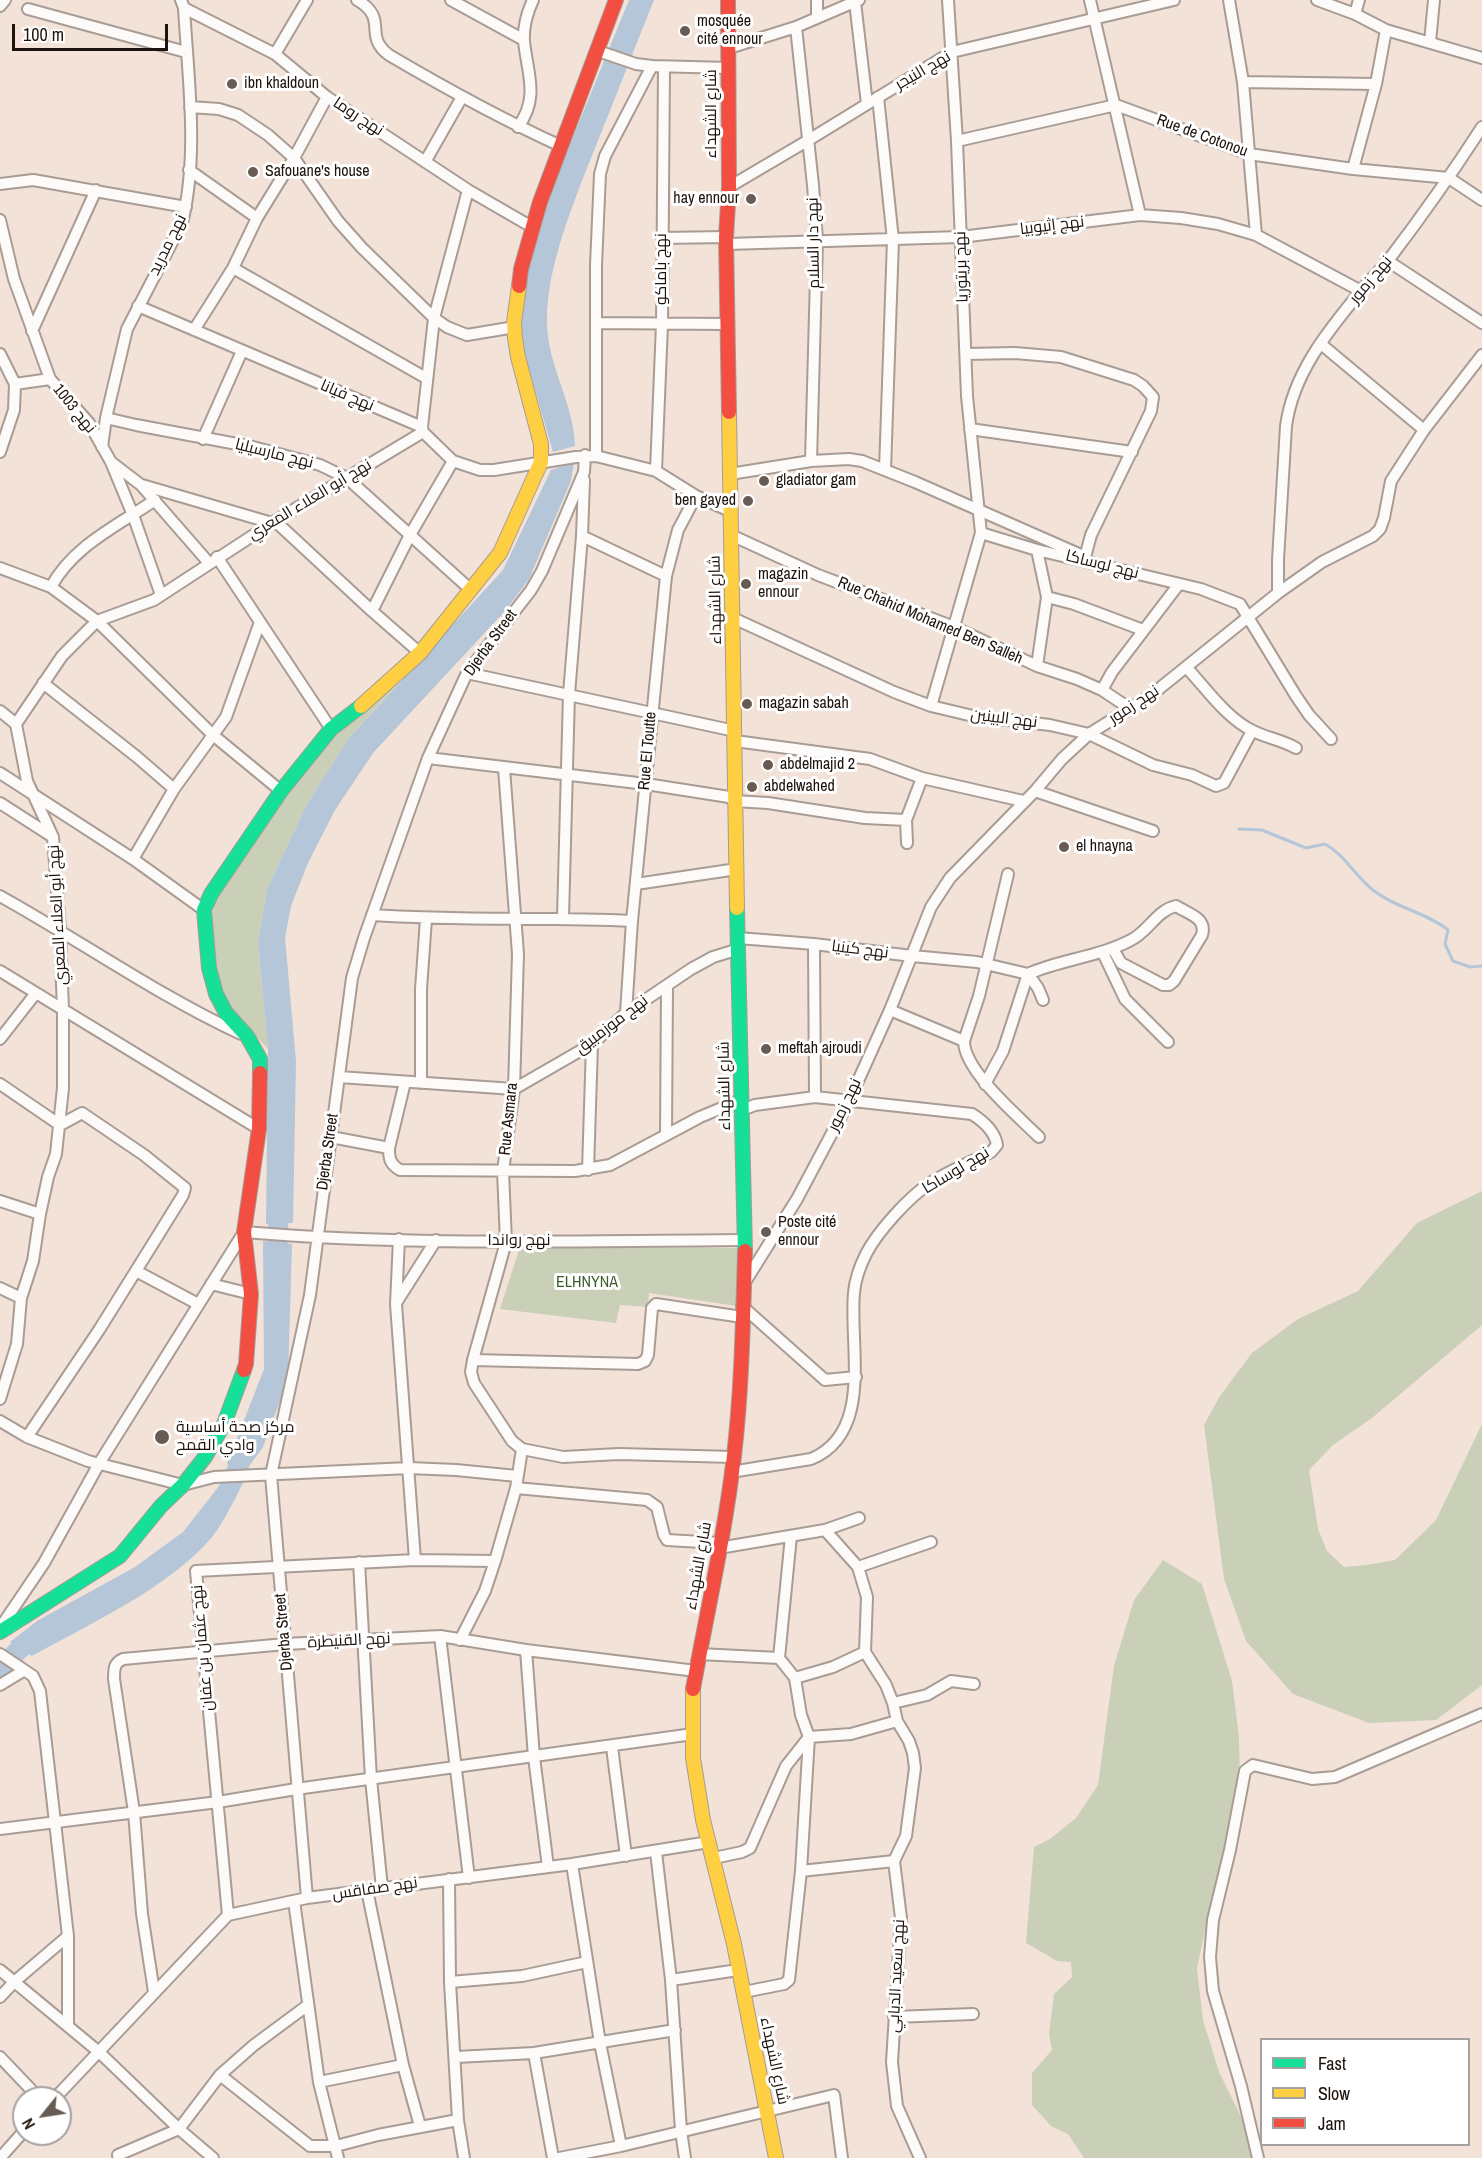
<!DOCTYPE html>
<html>
<head>
<meta charset="utf-8">
<style>
  body { margin:0 }
  #map { position:relative; width:1482px; height:2158px; overflow:hidden; background:#f3e2d8; font-family:"Archivo Narrow",sans-serif }
  canvas { display:block }
  .legend { position:absolute; left:1260px; top:2038px; width:210px; height:108px; box-sizing:border-box; background:#fff; border:2px solid #a5a19e; margin:0; padding:8px 10px; list-style:none; font-size:18px; color:#1d130c }
  .legend li { display:flex; align-items:center; gap:12px; height:30px }
  .legend b { width:30px; border:2px solid #a5a19e }
  .north { position:absolute; left:12px; top:2086px; width:60px; height:60px; box-sizing:border-box; background:#fff; border:2px solid #a5a19e; border-radius:50%; rotate:240deg; font-size:16px; font-weight:700; line-height:24px; text-align:center; color:#1d130c }
  .north::after { content:''; display:block; margin:auto; width:21px; height:27px; background:#685b53; clip-path:polygon(50% 0,100% 100%,50% 72%,0 100%) }
  .scale { position:absolute; left:12px; top:24px; width:156px; height:27px; box-sizing:border-box; border:3px solid #1d130c; border-top:0; padding-left:8px; font-size:18px; line-height:21px; white-space:nowrap; color:#1d130c; -webkit-text-stroke:4px #fff; paint-order:stroke }
</style>
</head>
<body>
<div id="map">
<canvas width="1482" height="2158"></canvas>
<ul class="legend">
<li><b style="height:8px;background:#16e098"></b>Fast</li>
<li><b style="height:8px;background:#ffcf43"></b>Slow</li>
<li><b style="height:8px;background:#f24e42"></b>Jam</li>
</ul>
<div class="north">N</div>
<div class="scale">100 m</div>
</div>
<script>
const ctx = document.querySelector('canvas').getContext('2d');
ctx.lineJoin = 'round';
function fill(path, color) {
  ctx.fillStyle = color;
  ctx.fill(path, 'evenodd');
}
function stroke(path, color, width, dash) {
  ctx.strokeStyle = color;
  ctx.lineWidth = width;
  ctx.lineCap = dash ? 'butt' : 'round';
  ctx.setLineDash(dash || []);
  ctx.stroke(path);
}
function write(font, color, halo, rows, align = 'center') {
  ctx.font = font + ' "Archivo Narrow",Cairo,sans-serif';
  ctx.lineWidth = 6;
  ctx.setLineDash([]);
  ctx.textBaseline = 'middle';
  ctx.strokeStyle = halo;
  ctx.fillStyle = color;
  for (const [text, x, y, turn = 0] of rows) {
    ctx.save();
    ctx.translate(x, y);
    ctx.rotate((+turn || 0) * Math.PI / 180);
    ctx.textAlign = isNaN(turn) ? turn : align;
    if (halo) ctx.strokeText(text, 0, 0);
    ctx.fillText(text, 0, 0);
    ctx.restore();
  }
}
fill(new Path2D(`
  M406 675 349 738 308 802 267 889 258 942 268 1049 231 1010 221 991 215 967 211 920 217 896 286 795 337 732Z
  M1482 1191V1325L1372 1418 1333 1445 1309 1470 1318 1529 1327 1551 1344 1567 1367 1565 1395 1560 1436 1520 1482 1424V1685L1436 1720 1369 1723 1293 1694 1246 1641 1224 1579 1204 1425 1220 1396 1252 1353 1298 1319 1358 1291 1417 1223Z
  M520 1247 737 1248V1306L649 1293 648 1307 620 1305 616 1323 500 1309Z
  M1163 1560 1202 1584 1232 1681 1239 1737 1240 1787 1228 1842 1211 1900 1197 1969 1203 2020 1219 2072 1245 2125 1254 2158H1084L1068 2134 1051 2126 1032 2105V2073L1052 2050 1049 2034 1054 1994 1072 1977 1071 1962 1057 1961 1026 1943 1034 1847 1050 1839 1076 1818 1098 1785 1114 1666 1134 1600Z`), '#cacfb8');
fill(new Path2D(`
  M629 0H654C634 49 615 99 595 148 575 199 546 267 547 322 547 365 574 403 575 446L553 452 523 348 520 321 525 272 538 223Z
  M574 462 571 481 529 579 506 610 373 753 335 810 308 863 291 906 285 938 296 1061 293 1223 266 1224 268 1049 258 942 267 889 308 802 349 738 503 570 551 470Z
  M263 1241 292 1244 288 1379 263 1447 250 1465 227 1464 264 1369Z
  M223 1481H244C234 1499 225 1521 212 1537 169 1588 91 1623 32 1656L10 1642 37 1621 135 1567 183 1532Z`), '#b4c6d8');
stroke(new Path2D(`
  M1239 829 1262 830 1306 848 1325 844C1345 855 1355 876 1373 890 1395 908 1426 912 1448 930L1445 944 1453 961 1470 967 1482 966`), '#b4c6d8', 3);
stroke(new Path2D(`
  M277 1268 279 1198
  M226 1495 250 1439
  M0 1668 24 1645 44 1634`), '#b4c6d8', 20);
const street = new Path2D(`
  M357 0C390 19 362 35 389 55 445 88 501 119 561 146
  M451 0 524 40
  M817 0V18
  M1090 0 1140 215
  M1229 0 1243 82 1256 235
  M1317 0 1355 14 1386 30 1482 58
  M855 2 867 104
  M0 6 5 0
  M184 8 275 54 327 97 468 190 532 227
  M28 9 186 52
  M1355 14 1359 0
  M796 27 813 185 817 240 811 461
  M1430 42 1434 0
  M729 48 796 27 859 0
  M601 52 636 64 652 66 729 68
  M275 54 307 0
  M1243 82 1376 84
  M878 97 893 240 885 470
  M190 107 219 109 238 115 268 135 294 158 338 221 362 248 434 318 447 327 467 335 515 327
  M518 127C540 97 527 73 524 41 523 26 527 13 533 0
  M957 141 1116 105 1249 154 1353 169 1449 178 1482 200
  M425 162 462 97
  M1353 169 1376 84 1386 30
  M189 170 257 218
  M0 184 33 180 186 207
  M729 187 807 141 952 52 1174 0
  M0 220 14 279 50 379 89 423 111 462 141 485 209 563
  M662 238 726 237
  M727 244 961 237 1140 215 1181 218 1218 224 1256 235 1361 291
  M1388 261 1482 323
  M233 268 426 378
  M138 306 422 427 423 432 453 461 480 470H494L576 457 596 456 656 471 696 496 730 511
  M596 323 728 324
  M194 330 233 268 257 218 294 158 327 97
  M32 331 96 190
  M1321 344 1424 430
  M0 354 15 384 14 410 0 452
  M966 354 1015 353 1061 357 1134 380 1143 386 1153 397 1151 411 1091 535 1084 561
  M15 384 50 379
  M106 418 136 425 253 447 320 465 347 478 471 590
  M422 427 434 318 468 190
  M970 429 1132 452
  M203 439 242 351
  M102 447 106 418 127 329 182 223C199 155 188 77 184 8L181 0
  M596 456V265L600 174 605 156 652 66
  M111 462 133 515 161 595
  M656 471 662 324 664 67
  M730 474 811 461 849 459 862 461 915 482 1081 555
  M142 485 272 523
  M275 521 372 611 420 653
  M981 533 1037 550 1201 589 1240 604 1296 696 1309 715 1331 739
  M731 535 818 575 954 627 1037 666 1077 679 1102 690 1123 704 1125 711
  M582 536 666 576
  M217 557 331 729
  M0 568 51 587 97 621 213 735 281 791
  M51 587C73 546 117 526 155 500
  M1278 593 1322 562 1373 536 1380 529 1384 518 1391 481 1424 430 1482 355
  M1047 597 1074 604 1143 630
  M372 611 410 535 453 461
  M733 618 894 692 931 706 973 716 1050 725 1089 734 1153 765 1192 775 1216 786 1224 783 1252 731
  M1037 666 1047 597 1037 550
  M1186 667C1206 688 1226 718 1253 731 1267 738 1282 740 1296 748
  M467 673 735 731
  M43 683 137 757 174 789
  M1102 690 1112 672 1179 584
  M931 706 981 533 967 396 957 141 948 0
  M0 711 16 724
  M735 741 870 759 922 778 1023 801
  M428 758 646 784 729 797 734 801 768 803 865 818 906 820
  M504 768 518 954 514 1089 503 1171 506 1242 473 1360 471 1372 474 1383 512 1441 522 1449 563 1457 619 1454 734 1457
  M0 773 133 859 204 910
  M1035 791 1153 831
  M0 803 53 837
  M907 843 906 820 922 778
  M133 859 174 789 226 717 260 622
  M636 884 737 869
  M0 896C81 941 157 995 241 1034
  M372 915C459 921 546 917 632 921
  M563 917 569 694 582 536 584 480
  M738 938 814 944
  M1103 953 1125 999 1168 1042
  M0 971 259 1129
  M890 1010 964 1041C964 1071 1018 1116 1039 1137
  M626 1013 632 921 666 576 678 530 696 496
  M0 1039 36 993
  M964 1041 979 996 1008 874
  M339 1077 514 1089 592 1044 626 1013 691 969 713 957 739 949
  M405 1082 389 1148C389 1159 390 1164 400 1170L575 1171 610 1165 700 1117 741 1100
  M421 1083V989L426 919
  M0 1084 60 1125 82 1113 144 1155 185 1188 183 1195 157 1237 99 1330 27 1437
  M985 1084 1003 1051 1028 974C1062 959 1099 957 1131 940 1148 932 1157 910 1176 906 1189 914 1207 918 1202 935L1174 981 1169 985H1163L1121 963 1113 949
  M815 1097 814 944 912 956 977 962 1028 974 1038 988 1043 1000
  M666 1134 667 986
  M331 1137 389 1148
  M588 1170 592 1044
  M0 1201 40 1214
  M399 1239 396 1304 415 1560
  M136 1271 198 1304
  M745 1282 797 1199 849 1101 890 1010 931 907 950 878 1035 791 1062 759 1089 734 1150 696 1278 593V560L1286 426C1293 374 1327 332 1360 292 1369 281 1381 270 1390 258 1422 216 1453 172 1482 127
  M211 1284 251 1294
  M0 1288 21 1298
  M396 1303 436 1240
  M742 1306 825 1380 856 1377
  M473 1360 638 1364 645 1361 648 1355 652 1308 656 1304 742 1317
  M0 1399 17 1344 21 1298 33 1261 40 1214 48 1177 56 1154 63 1088V1010L60 930 53 837 27 781 16 724 62 656 97 621 154 600 275 521 423 432
  M0 1421 27 1437 88 1461 183 1485 214 1477 409 1468 456 1470 517 1476
  M731 1472 811 1459C874 1433 849 1346 854 1293 855 1280 860 1266 866 1254 878 1231 908 1198 930 1183 949 1171 970 1162 991 1152L997 1145C995 1132 983 1121 972 1114L815 1097 755 1105 742 1110
  M516 1488 647 1500 657 1507 664 1535 667 1540 720 1543
  M825 1530 858 1567 867 1597 865 1652 886 1685 893 1703 897 1721 909 1741 913 1753 915 1768 906 1836 894 1861 901 1918 892 2062 897 2106 920 2158
  M719 1548 825 1530 859 1518
  M359 1562 371 1779 382 1888
  M858 1567 931 1542
  M0 1628 44 1563 100 1462 244 1232C410 1246 578 1241 745 1240
  M440 1636 469 1878
  M460 1640 485 1591 495 1561 516 1488 522 1449
  M526 1650 534 1757 548 1867
  M0 1654 33 1676 40 1691 68 1936V2026
  M699 1654 779 1658
  M795 1678 833 1667 865 1652
  M0 1685 23 1671
  M893 1703 927 1695 951 1681 974 1684
  M612 1747 626 1856
  M0 1829 218 1802 296 1789 693 1734
  M656 1852 671 1980 681 2131 685 2158
  M714 1858 742 1852 750 1848 786 1766 809 1737 851 1734 897 1721
  M572 1864 600 2043 621 2146
  M801 1871 894 1861
  M449 1879 450 1982 458 2120 464 2158
  M367 1890 403 2065 420 2126
  M307 1898 271 1475 310 1295 352 978 364 938 428 758 467 673 531 590 542 571 584 472 585 455
  M294 1901 319 2082 338 2158
  M228 1915 196 1571 415 1560 495 1561
  M0 1970 99 2052 179 2129 213 2158
  M671 1980 738 1970
  M450 1982 522 1976 587 1962
  M154 1992 142 1914 134 1812 114 1679C114 1669 114 1663 123 1659L285 1644 440 1636 526 1650 696 1671
  M744 1992 784 1984 789 1980 801 1871 809 1737 801 1715 795 1678 779 1658 791 1536
  M0 1997 14 1982 68 1936
  M894 2017 973 2014
  M534 2053 553 2158
  M0 2057 39 2098
  M456 2057 534 2053 675 2030
  M220 2075 310 2146H336L378 2135 458 2120
  M319 2082 403 2065
  M55 2098 228 1915 307 1898 572 1864 709 1842
  M0 2158 24 2131
  M119 2158 118 2155 179 2129 220 2075 254 2045 308 2005
  M559 2158 621 2146 834 2095 842 2158
  M1258 2158 1241 2086 1213 1991 1210 1957 1213 1920 1230 1850 1245 1771 1253 1765 1312 1779 1335 1777 1482 1714`);
const fast = new Path2D(`
  M737 908 745 1251
  M260 1073V1059L247 1036 226 1013 216 994 209 968 204 910 211 894 281 791 331 729 361 706
  M0 1632 120 1556 161 1506 183 1485 205 1457 224 1424 244 1370`);
const slow = new Path2D(`
  M729 412 737 908
  M361 706 420 653 500 553 541 462V444L518 357 515 338 514 322 519 286
  M693 1689V1758L703 1820 734 1944 776 2158`);
const jam = new Path2D(`
  M728 0 729 187 726 237 729 412
  M519 286 521 269 540 202 616 0
  M244 1370 246 1364 251 1294 244 1232 259 1129 260 1073
  M693 1689C707 1612 725 1534 734 1456 742 1387 743 1319 745 1251`);
stroke(street, '#a89c94', 14);
stroke(fast, '#a89c94', 16);
stroke(slow, '#a89c94', 16);
stroke(jam, '#a89c94', 16);
stroke(street, '#fdfbf9', 10);
stroke(fast, '#16e098', 14);
stroke(slow, '#ffcf43', 14);
stroke(jam, '#f24e42', 14);
for (const [x, y, r, color] of [
  [685,31,6,"#685b53"],
  [232,84,6,"#685b53"],
  [253,172,6,"#685b53"],
  [751,199,6,"#685b53"],
  [764,481,6,"#685b53"],
  [748,501,6,"#685b53"],
  [746,584,6,"#685b53"],
  [747,704,6,"#685b53"],
  [768,765,6,"#685b53"],
  [752,787,6,"#685b53"],
  [1064,847,6,"#685b53"],
  [766,1049,6,"#685b53"],
  [766,1232,6,"#685b53"],
  [162,1437,8,"#685b53"]
]) {
  const dot = new Path2D();
  dot.arc(x, y, r, 0, 2 * Math.PI);
  ctx.fillStyle = color;
  ctx.fill(dot);
  stroke(dot, '#fff', 2);
}
write('16px', '#1d130c', '#fff', [
  ["mosquée",697,22],
  ["cité ennour",697,40],
  ["ibn khaldoun",244,84],
  ["Safouane's house",265,172],
  ["hay ennour",739,199,"right"],
  ["gladiator gam",776,481],
  ["ben gayed",736,501,"right"],
  ["magazin",758,575],
  ["ennour",758,593],
  ["magazin sabah",759,704],
  ["abdelmajid 2",780,765],
  ["abdelwahed",764,787],
  ["el hnayna",1076,847],
  ["meftah ajroudi",778,1049],
  ["Poste cité",778,1223],
  ["ennour",778,1241],
  ["مركز صحة أساسية",176,1428],
  ["وادي القمح",176,1446]
], 'left');
write('16px', '#1d130c', '#fff', [
  ["نهج النيجر",923,71,-30],
  ["شارع الشهداء",712,114,-90],
  ["نهج روما",358,117,33],
  ["Rue de Cotonou",1202,136,20],
  ["نهج إثيوبيا",1052,226,-7],
  ["نهج دار السلام",814,243,-91],
  ["نهج مدريد",168,245,-64],
  ["نهج بريتوريا",962,267,-92],
  ["نهج باماكو",662,269,-90],
  ["نهج زمور",1371,280,-50],
  ["نهج فيانا",347,396,23],
  ["نهج 1003",74,409,51],
  ["نهج مارسيليا",274,454,14],
  ["نهج أبو العلاء المعري",310,500,-31],
  ["نهج لوساكا",1102,565,14],
  ["شارع الشهداء",716,600,-91],
  ["Rue Chahid Mohamed Ben Salleh",930,621,23],
  ["Djerba Street",491,643,-54],
  ["نهج زمور",1134,705,-33],
  ["نهج البينين",1004,719,7],
  ["Rue El Toutte",648,751,-85],
  ["نهج أبو العلاء المعري",58,915,-93],
  ["نهج كينيا",860,950,7],
  ["نهج موزمبيق",612,1025,-37],
  ["شارع الشهداء",725,1086,-91],
  ["نهج زمور",845,1105,-64],
  ["Rue Asmara",509,1119,-84],
  ["Djerba Street",328,1152,-82],
  ["نهج لوساكا",956,1171,-31],
  ["نهج رواندا",519,1241],
  ["شارع الشهداء",699,1566,-80],
  ["Djerba Street",284,1632,-95],
  ["نهح القنيطرة",349,1641,-3],
  ["نهج عثمان بن عفان",203,1648,-95],
  ["نهج صفاقس",375,1889,-8],
  ["نهج سعيد الدبابي",897,1976,-87],
  ["شارع الشهداء",774,2061,78]
]);
write('16px', '#3c5d2a', '#fff', [
  ["ELHNYNA",587,1283]
]);
</script>
</body>
</html>
